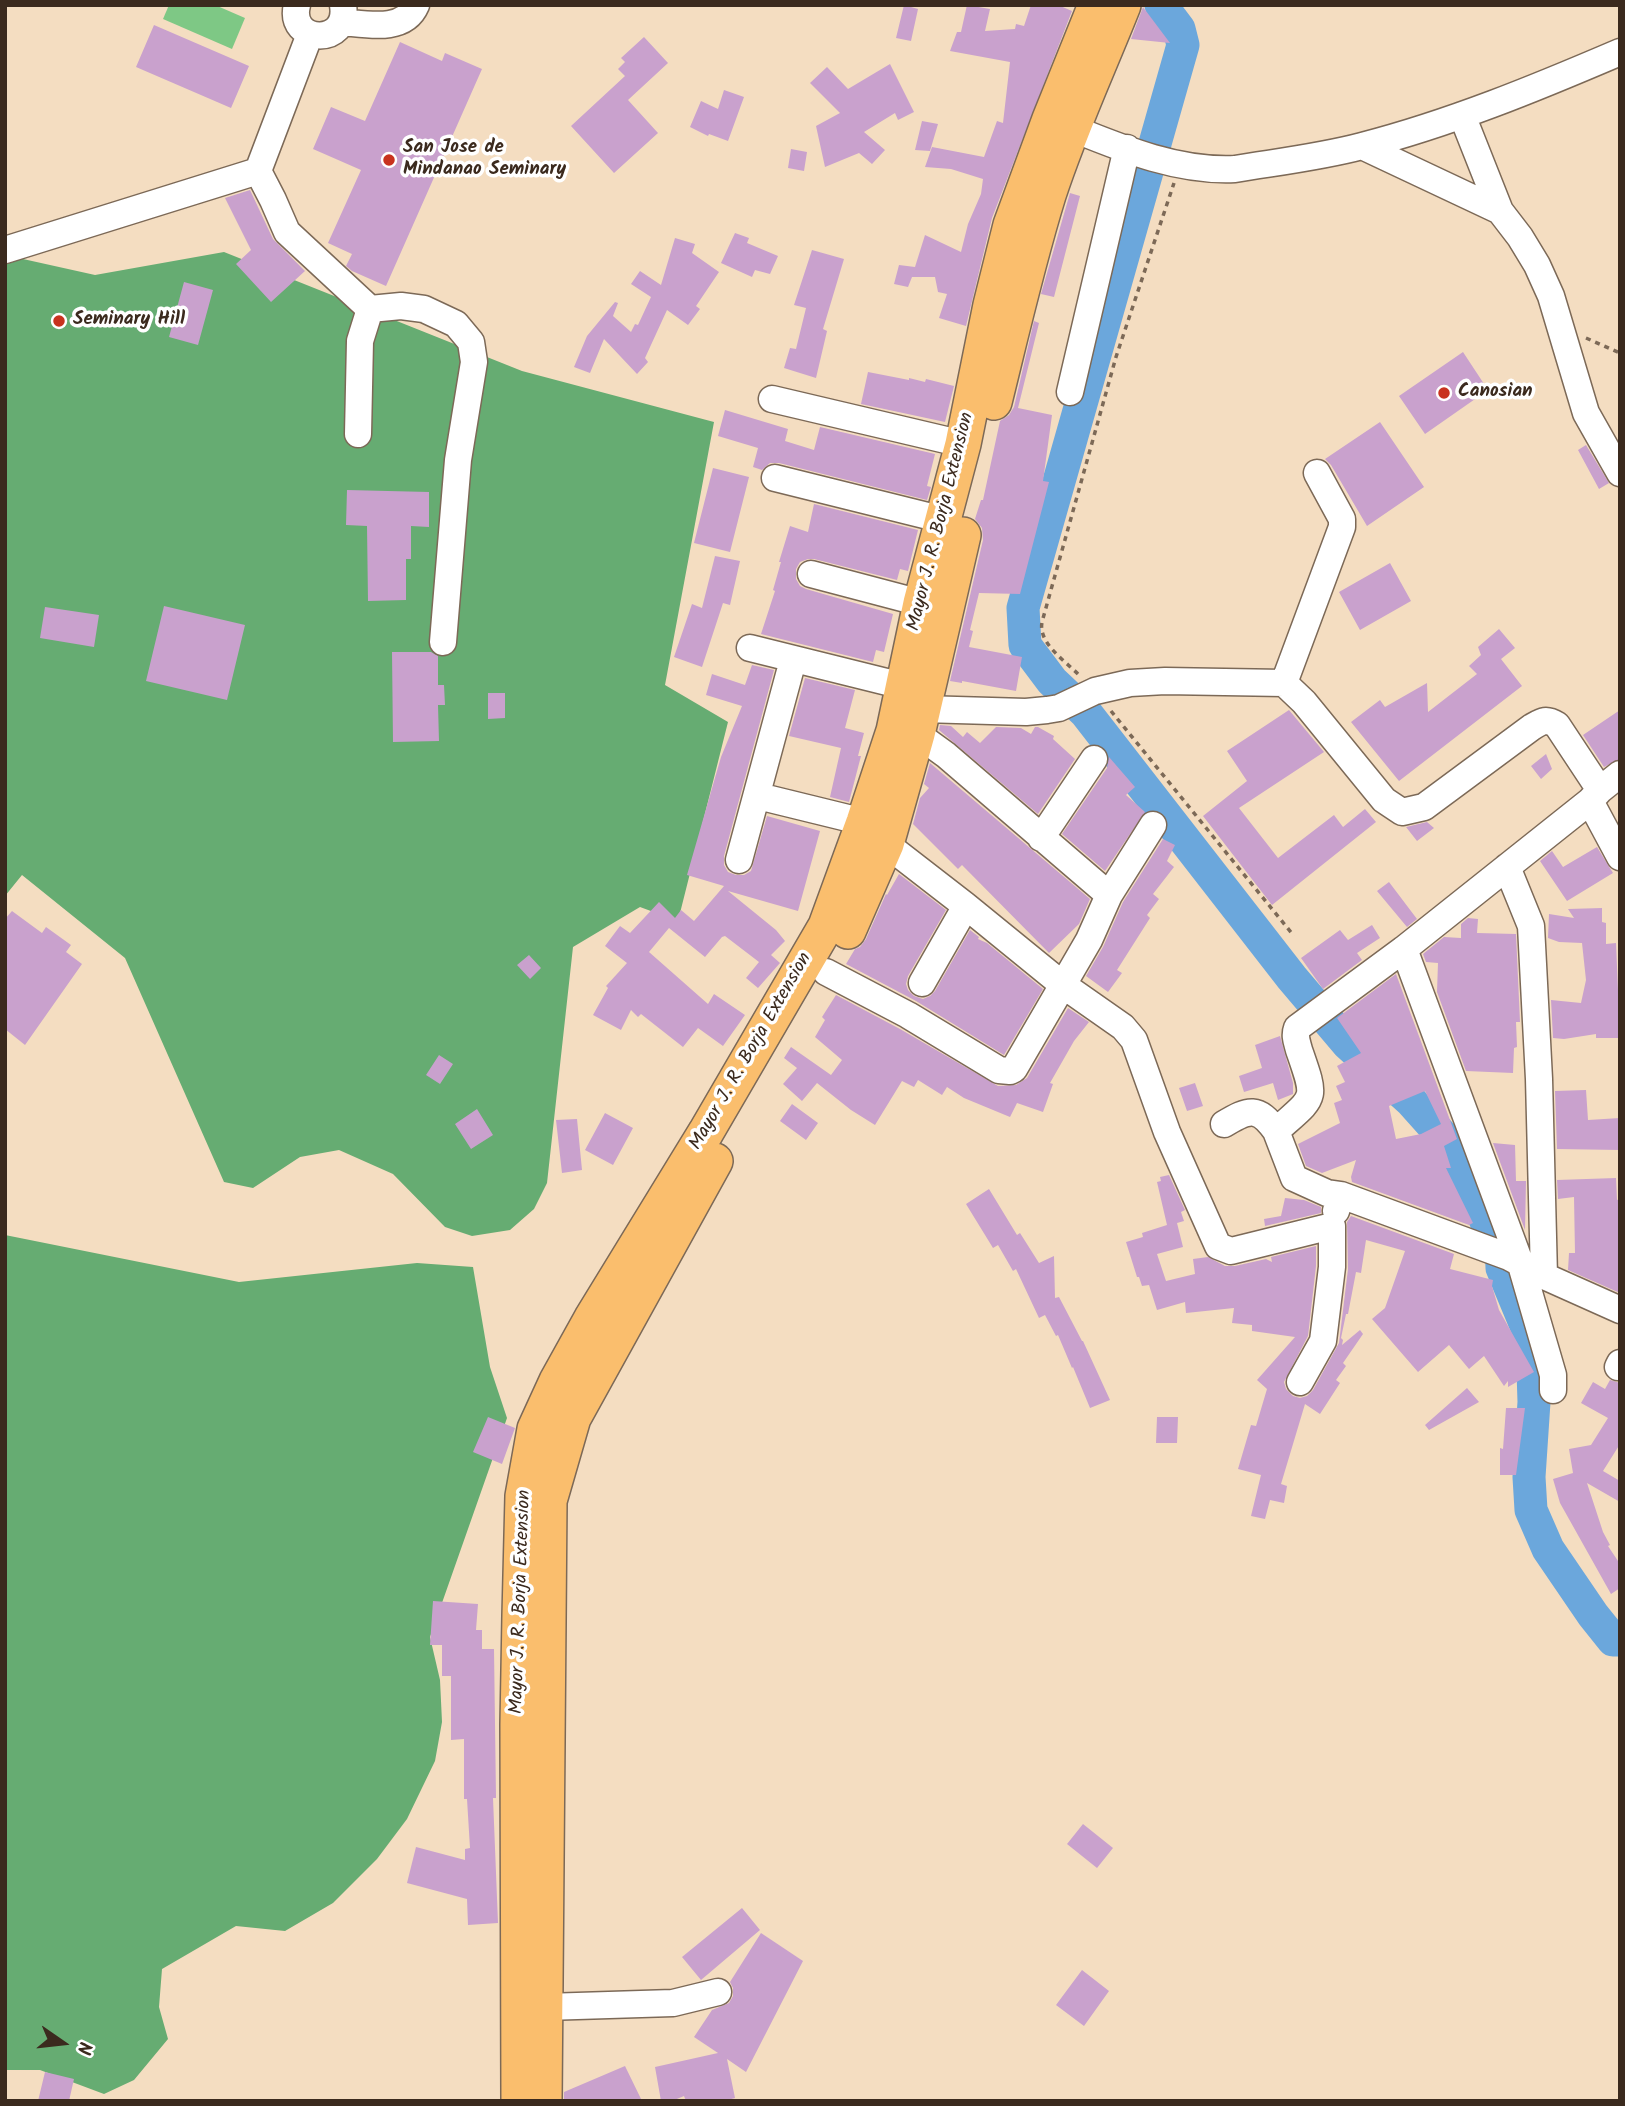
<!DOCTYPE html>
<html>
<head>
<meta charset="utf-8">
<style>
  body { margin:0 }
  #map { position:relative; width:1625px; height:2106px; overflow:hidden; background:#f4ddc1; font-family:Kalam,sans-serif }
  canvas { display:block }
  .frame { position:absolute; inset:0; border:7px solid #3b2a1e; pointer-events:none }
  .north { position:absolute; left:28px; top:2008px; width:70px; height:70px; -webkit-text-stroke:5px #fff; paint-order:stroke; rotate:104deg; font-size:19px; font-weight:700; line-height:28px; text-align:center; color:#3b2a1e }
  .north::after { content:''; display:block; margin:auto; width:24px; height:32px; background:#3b2a1e; clip-path:polygon(50% 0,100% 100%,50% 72%,0 100%) }
</style>
</head>
<body>
<div id="map">
<canvas width="1625" height="2106"></canvas>
<div class="frame"></div>
<div class="north">N</div>
</div>
<script>
const ctx = document.querySelector('canvas').getContext('2d');
ctx.lineJoin = 'round';
function fill(path, color) {
  ctx.fillStyle = color;
  ctx.fill(path, 'evenodd');
}
function stroke(path, color, width, dash) {
  ctx.strokeStyle = color;
  ctx.lineWidth = width;
  ctx.lineCap = dash ? 'butt' : 'round';
  ctx.setLineDash(dash || []);
  ctx.stroke(path);
}
function write(font, color, halo, rows, align = 'center') {
  ctx.font = font + ' Kalam,sans-serif';
  ctx.lineWidth = 7;
  ctx.setLineDash([]);
  ctx.textBaseline = 'middle';
  ctx.strokeStyle = halo;
  ctx.fillStyle = color;
  for (const [text, x, y, turn = 0] of rows) {
    ctx.save();
    ctx.translate(x, y);
    ctx.rotate((+turn || 0) * Math.PI / 180);
    ctx.textAlign = isNaN(turn) ? turn : align;
    if (halo) ctx.strokeText(text, 0, 0);
    ctx.fillText(text, 0, 0);
    ctx.restore();
  }
}
fill(new Path2D(`
  M169 5H215L245 18 232 49 163 19Z`), '#7ec885');
fill(new Path2D(`
  M224 252 522 371 714 422 665 685 728 722 678 921 640 907 573 947 547 1183 534 1209 510 1230 472 1236 445 1227 393 1174 339 1150 300 1157 253 1188 224 1182 125 958 22 875 5 896V255L95 275Z
  M5 1235 239 1282 417 1263 473 1267 490 1367 507 1418 430 1637 440 1680 442 1722 435 1761 407 1819 377 1859 333 1903 285 1931 236 1926 162 1969 159 2007 168 2039 134 2080 104 2094 40 2070H5Z`), '#66ac72');
stroke(new Path2D(`
  M1161 5 1179 29 1183 45 1023 608 1025 645 1052 681 1086 713 1292 978 1348 1044 1411 1101 1445 1139 1488 1225 1501 1242 1502 1268 1532 1340 1534 1402 1529 1477 1531 1510 1548 1549 1593 1615 1613 1640H1620`), '#6ba7dc', 33);
fill(new Path2D(`
  M904 5 918 9 911 41 896 38Z
  M967 5 990 9 985 31 1015 29 1016 24 1024 26 1031 5H1058L1072 11 992 218 966 326 939 318 947 294 938 292 935 277H912L908 287 894 284 899 265 915 267 925 235 961 252 968 224 981 194 983 179 951 169 925 167 932 147 984 157 997 121 1003 123 1010 62 950 51 957 32H961Z
  M1143 7 1170 43 1131 39Z
  M154 25 249 66 231 108 136 67Z
  M644 37 668 63 628 100 658 133 614 173 571 126 625 76 618 69 625 62 621 58Z
  M400 42 442 61 445 53 482 69 386 286 352 271 346 266 352 254 328 243 361 170 313 149 331 107 365 121Z
  M890 64 914 112 898 120 895 113 864 132 885 150 872 164 859 153 825 167 816 126 840 113 810 83 827 67 848 89Z
  M724 90 744 97 728 141 709 134 708 136 690 127 701 101 718 109Z
  M922 121 938 124 930 151 915 150Z
  M791 149 807 152 804 171 788 168Z
  M250 190 273 239 305 271 271 302 236 264 251 250 225 198Z
  M1070 193 1080 196 1054 297 1041 294Z
  M735 233 749 238 747 243 778 256 770 274 755 270 752 277 721 263Z
  M675 238 695 244 692 253 719 272 696 306 700 309 688 325 667 310 645 358 648 362 637 374 604 339 590 373 574 367 587 336 615 302 618 303 613 316 631 332 635 324 638 325 651 297 631 284 640 271 661 285Z
  M812 250 844 259 823 329 827 331 816 378 784 368 790 348 796 349 806 308 794 305Z
  M184 282 213 290 198 345 169 337Z
  M1034 321 1039 323 1018 408 1052 415 1043 481 1049 482 1020 594 979 593 970 630 973 631 969 647 1022 657 1016 691 962 681V683L950 681 983 540 982 528 975 519 981 500H983L1000 421 1009 415 1014 407Z
  M1463 352 1488 390 1425 434 1399 396Z
  M868 372 909 380V378L925 382 926 379 954 386 945 422 861 404Z
  M725 410 788 429 785 441 814 450 820 427 935 454 927 486 931 487 927 500 779 463H770L762 470 753 467 758 448 718 436Z
  M1380 422 1424 487 1367 526 1331 465 1325 459Z
  M1586 445 1609 483 1599 489 1578 450Z
  M713 468 749 477 730 552 694 543Z
  M347 490 429 492V527L411 526V559H406V600L368 601 367 526 346 525Z
  M814 504 918 530 908 571 900 569 897 580 814 559H808L800 562 796 569V579L800 586 806 589 893 614 884 652 876 650 873 662 761 634 775 591 773 590 781 562H779L790 526 808 532Z
  M715 556 740 561 730 605 723 603 702 667 674 657 692 604 702 608Z
  M1390 563 1411 601 1360 630 1339 592Z
  M164 606 245 625 227 700 146 681Z
  M45 607 99 615 94 647 40 638Z
  M1499 629 1515 648 1501 659 1522 686 1399 781 1351 722 1380 700 1385 707 1427 683 1428 712 1477 674 1469 666 1481 655 1478 647Z
  M392 652H431L438 656V685H444L445 705H438L439 741 393 742Z
  M752 665 774 670 724 856V865L728 872 736 875H744L751 871 767 816 820 831 798 911 728 891 776 930 785 941 771 955 780 963 758 988 746 978 759 962 725 936 722 937 705 957 669 928 649 952 708 1004 714 994 745 1015 723 1046 698 1028 683 1047 641 1014 638 1017 631 1010 621 1030 593 1015 608 988 606 986 627 963 605 946 620 926 630 933 659 902 675 918 681 910 694 921 724 886 687 875 721 757 742 706 706 695 712 674 745 685Z
  M805 678 855 690 845 728 864 733 858 756H861L849 802 830 797 841 748 789 736Z
  M488 693H505V718L488 719Z
  M1289 710 1324 752 1239 808 1278 858 1334 815 1343 827 1365 809 1376 822 1272 905 1203 816 1247 781 1227 751Z
  M1620 710V759L1604 767 1583 735Z
  M940 725 951 726 963 737 967 732 980 743 996 727 1021 728 1031 734 1035 727H1038L1054 736 1053 739 1075 759 1038 814 939 730Z
  M1546 754 1552 769 1541 779 1531 766Z
  M1109 757 1135 787 1126 795 1145 812 1105 871 1062 834 1107 768Z
  M930 763 1090 899 1079 924 1049 953 962 865 958 869 913 824 920 798 929 788 924 784Z
  M1427 822 1434 828 1417 841 1406 827Z
  M1163 839 1175 845 1167 861 1174 867 1153 894 1159 899 1147 915 1150 918 1117 970 1122 973 1108 992 1086 976 1103 947 1123 902Z
  M1597 847 1613 873 1567 901 1540 861 1552 851 1563 867Z
  M899 874 946 910 908 976 906 984 908 990 914 996 923 999 930 996 935 991 970 930 979 937 978 939 987 943 1043 989 1004 1055 916 1001 846 964 855 949 860 947 866 939 886 894 887 895Z
  M1389 882 1417 919 1407 927 1377 891Z
  M1602 908V922L1606 923V944L1616 943 1620 1038H1596V1034L1564 1039 1553 1038 1551 1000 1581 1003 1586 980 1582 943 1559 942 1548 938 1549 914 1574 918 1568 909Z
  M12 911 42 933 46 927 71 945 66 952 82 964 25 1045 5 1029V919Z
  M1468 918 1478 919 1477 933 1516 934 1520 1022H1516L1517 1047 1514 1048 1513 1073 1466 1071 1437 992 1438 963 1426 962 1423 954 1444 937 1461 938V924Z
  M1372 925 1380 938 1357 953 1362 960 1323 989 1301 958 1340 930 1348 940Z
  M529 955 541 968 530 979 517 965Z
  M1396 974 1457 1139 1444 1146 1451 1168H1446L1473 1223 1469 1225 1352 1182 1351 1177 1356 1160 1322 1173 1306 1166 1298 1144 1340 1123 1334 1103 1342 1100 1336 1086 1345 1082 1337 1066 1361 1053 1337 1018ZM1425 1091 1441 1124 1421 1134 1396 1139 1389 1106Z
  M836 995 900 1029 998 1086 1016 1085 1027 1078 1068 1008 1089 1022 1074 1041 1050 1083 1053 1084 1043 1112 1017 1103 1010 1117 964 1098 947 1087 942 1095 918 1080 914 1087 902 1081 875 1125 851 1110 817 1083 802 1101 783 1084 797 1068 784 1058 791 1047 831 1075 842 1060 815 1037 825 1020 822 1017Z
  M1280 1036 1293 1083V1094L1278 1100 1273 1083 1244 1092 1239 1076 1262 1068 1255 1045Z
  M439 1055 453 1064 440 1084 426 1075Z
  M1195 1083 1203 1106 1187 1111 1179 1088Z
  M1586 1090 1588 1120 1620 1118V1150L1557 1149 1555 1091Z
  M792 1104 818 1123 806 1140 780 1121Z
  M477 1109 493 1135 471 1149 455 1124Z
  M605 1113 633 1128 613 1165 585 1150Z
  M577 1119 582 1170 562 1173 556 1120Z
  M1493 1143 1515 1145 1516 1181H1526L1525 1230Z
  M1169 1175 1185 1210 1181 1212 1184 1221 1177 1223 1183 1247 1157 1254 1166 1281 1195 1274 1193 1259 1208 1257 1225 1266H1235L1266 1259 1272 1262 1271 1257 1316 1246V1266L1308 1336 1284 1382 1286 1389 1293 1396 1300 1398 1307 1396 1313 1390 1339 1343 1348 1269 1347 1222 1351 1216 1454 1254 1450 1269 1493 1280 1492 1286 1499 1310 1534 1372 1508 1387V1381L1504 1386 1484 1356 1469 1369 1449 1345 1418 1372 1372 1319 1385 1308 1405 1251 1366 1240 1361 1273 1356 1272 1348 1314H1346L1341 1338 1343 1340 1342 1345 1360 1330 1363 1334 1343 1363 1346 1366 1336 1380 1340 1383 1320 1414 1305 1404 1281 1484 1287 1486 1284 1503 1270 1500 1265 1519 1251 1516 1261 1475 1238 1469 1251 1425 1256 1426 1267 1389 1257 1380 1295 1337 1252 1331V1325L1232 1323 1234 1308 1186 1313 1185 1302 1157 1310 1149 1285 1142 1286 1139 1277H1137L1126 1242 1143 1237 1142 1233 1167 1225 1157 1182 1161 1181 1160 1177Z
  M1616 1178 1617 1200 1620 1199V1293L1568 1270 1569 1253H1575L1574 1197 1558 1199 1557 1180Z
  M989 1189 1017 1235 1020 1233 1039 1263 1054 1256 1055 1298 1059 1297 1082 1341H1083L1110 1400 1090 1408 1073 1367 1072 1368 1058 1335 1056 1336 1045 1315 1039 1318 1016 1269 1013 1271 998 1245 993 1248 966 1204Z
  M1285 1198 1304 1200 1321 1207V1213L1265 1226 1264 1219 1281 1216Z
  M1610 1380 1620 1383V1444L1603 1471 1620 1481V1502L1587 1483 1603 1532 1610 1545 1608 1546 1620 1564V1588L1611 1594 1560 1503 1553 1479 1573 1473 1569 1449 1591 1445 1608 1418 1581 1403 1593 1382 1605 1389Z
  M1467 1388 1479 1402 1429 1430 1425 1425Z
  M1506 1408H1525L1516 1475H1500V1448L1503 1449Z
  M488 1417 515 1428 502 1464 473 1452Z
  M1157 1417H1178L1177 1443H1156Z
  M433 1601 478 1604 476 1630H482V1649H494L496 1798H493L498 1923 468 1925 467 1899 407 1883 416 1847 465 1860V1849L470 1848 467 1799H464V1739L451 1740V1676H442V1645H430Z
  M1083 1824 1113 1848 1097 1868 1067 1844Z
  M742 1908 760 1930 701 1980 682 1957Z
  M761 1933 803 1961 746 2072 727 2059 735 2098 724 2101H686L684 2096 672 2101H661L655 2067 718 2053 694 2037 712 2010 729 2003 733 1996V1988L730 1982Z
  M1082 1970 1109 1991 1084 2026 1056 2005Z
  M625 2066 642 2101H564V2092Z
  M45 2072 74 2079 69 2101H38Z`), '#c9a1cd');
const minor = new Path2D(`
  M297 5C287 44 350 47 343 5
  M342 22C366 24 404 33 416 5
  M1462 115 1500 211 1520 237 1537 265 1551 296 1586 413 1620 473
  M1054 121C1112 144 1172 172 1235 169 1277 162 1321 157 1362 146 1451 123 1536 88 1620 52
  M1362 146 1500 211
  M258 171 273 200 287 232 370 309 401 306 424 309 456 324 471 342 474 362 458 460 443 642
  M5 250 258 171 310 34
  M1070 392 1127 148
  M772 399 963 444
  M358 434 360 341 370 309
  M775 478 944 520
  M811 574 921 603
  M750 648 903 686
  M1284 683 1342 527V519L1317 473
  M905 711 922 709 1026 712 1047 710 1059 708 1095 691 1130 683 1165 681 1284 683 1304 702 1384 800 1402 812 1424 807 1532 727C1542 721 1546 718 1557 725L1600 790 1590 801 1620 857
  M900 731 917 734 946 755 1109 895
  M1600 790 1620 774
  M758 796 864 822
  M1041 838 1094 759
  M886 844 966 906 1063 985 1123 1027 1134 1040 1167 1132 1218 1246 1231 1251 1332 1226V1267L1323 1341 1300 1382
  M739 860 793 660
  M1507 867 1531 926 1539 1079 1544 1276
  M1404 949 1521 1265 1553 1375V1390
  M826 972 908 1015 999 1070 1010 1071 1014 1069 1089 940 1109 895 1153 825
  M922 983 966 906
  M1224 1124C1249 1109 1258 1106 1276 1131
  M1341 1195 1327 1193 1294 1178 1276 1131C1316 1095 1317 1102 1299 1050 1297 1042 1294 1036 1297 1028L1404 949 1590 801
  M1336 1211 1341 1195 1509 1257 1544 1276 1620 1310
  M1618 1367 1620 1363
  M545 2007 673 2003 718 1992`);
const major = new Path2D(`
  M994 402C1011 333 1027 263 1048 195 1069 130 1098 68 1123 5
  M848 931 886 844 917 734 963 535
  M519 2101 518 1724 520 1616 523 1496 535 1429 557 1381 592 1318 706 1132 826 926 864 822 894 731 921 603 963 444 991 305 1011 225 1050 119 1096 5
  M544 2101 549 1501 573 1418 715 1161`);
stroke(minor, '#7c6957', 29);
stroke(major, '#7c6957', 38);
stroke(new Path2D(`
  M1586 338 1620 353
  M1078 674C1064 660 1038 643 1042 622L1116 357 1174 183
  M1111 711 1294 936`), '#7c6957', 3.5, [5, 5]);
stroke(minor, '#fff', 26);
stroke(major, '#fabe6d', 35);
for (const [x, y, r, color] of [
  [389,160,7,"#c8321e"],
  [59,321,7,"#c8321e"],
  [1444,393,7,"#c8321e"]
]) {
  const dot = new Path2D();
  dot.arc(x, y, r, 0, 2 * Math.PI);
  ctx.fillStyle = color;
  ctx.fill(dot);
  stroke(dot, '#fff', 2.5);
}
write('bold 19px', '#3b2a1e', '#fff', [
  ["San Jose de",403,149],
  ["Mindanao Seminary",403,171],
  ["Seminary Hill",73,321],
  ["Canosian",1458,393]
], 'left');
write('19px', '#3b2a1e', '#fff', [
  ["Mayor J. R. Borja Extension",942,522,-76],
  ["Mayor J. R. Borja Extension",752,1052,-60],
  ["Mayor J. R. Borja Extension",522,1602,-88]
]);
</script>
</body>
</html>
